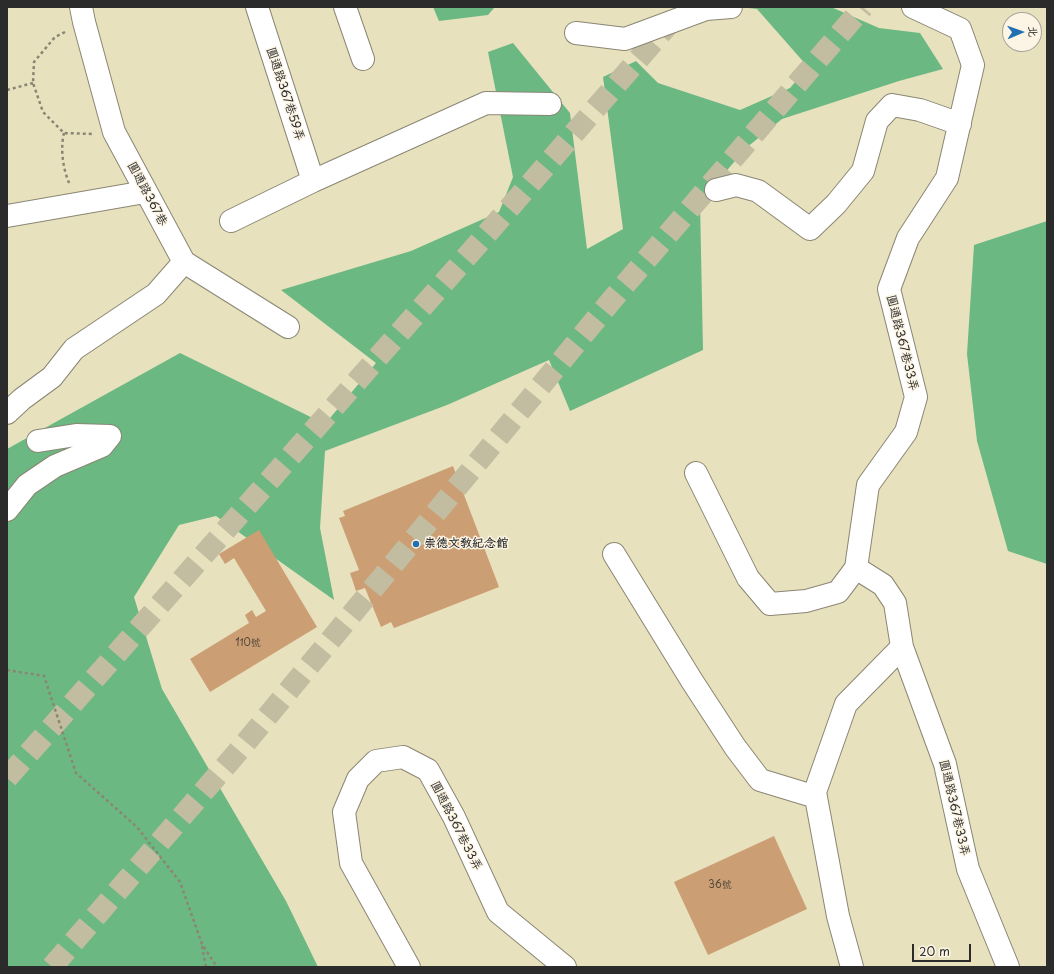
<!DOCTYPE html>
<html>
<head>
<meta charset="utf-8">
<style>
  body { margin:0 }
  #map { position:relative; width:1054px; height:974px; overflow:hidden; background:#e8e1be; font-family:"Playpen Sans","LXGW WenKai TC",sans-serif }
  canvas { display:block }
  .frame { position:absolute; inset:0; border:8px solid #2b2b2b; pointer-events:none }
  .north { position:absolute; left:1002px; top:12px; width:40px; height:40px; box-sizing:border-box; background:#fcf5e5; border:1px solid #a8a49b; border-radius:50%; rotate:88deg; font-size:11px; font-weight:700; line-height:16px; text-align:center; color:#2b2b2b }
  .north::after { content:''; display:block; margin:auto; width:14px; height:18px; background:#1f6fb2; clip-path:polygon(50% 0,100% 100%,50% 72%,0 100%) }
  .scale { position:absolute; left:912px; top:944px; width:59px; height:18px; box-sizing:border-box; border:2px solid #2b2b2b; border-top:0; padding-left:5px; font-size:12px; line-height:14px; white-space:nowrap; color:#2b2b2b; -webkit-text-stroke:3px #fcf5e5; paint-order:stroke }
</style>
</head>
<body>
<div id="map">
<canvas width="1054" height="974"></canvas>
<div class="frame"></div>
<div class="north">北</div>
<div class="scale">20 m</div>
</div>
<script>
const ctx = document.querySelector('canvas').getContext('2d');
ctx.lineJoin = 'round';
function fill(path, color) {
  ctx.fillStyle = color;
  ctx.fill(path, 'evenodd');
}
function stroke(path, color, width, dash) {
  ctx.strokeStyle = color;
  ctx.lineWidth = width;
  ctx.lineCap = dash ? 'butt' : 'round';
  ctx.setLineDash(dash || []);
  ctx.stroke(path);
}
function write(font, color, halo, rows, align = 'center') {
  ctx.font = font + ' "Playpen Sans","LXGW WenKai TC",sans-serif';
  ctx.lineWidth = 3;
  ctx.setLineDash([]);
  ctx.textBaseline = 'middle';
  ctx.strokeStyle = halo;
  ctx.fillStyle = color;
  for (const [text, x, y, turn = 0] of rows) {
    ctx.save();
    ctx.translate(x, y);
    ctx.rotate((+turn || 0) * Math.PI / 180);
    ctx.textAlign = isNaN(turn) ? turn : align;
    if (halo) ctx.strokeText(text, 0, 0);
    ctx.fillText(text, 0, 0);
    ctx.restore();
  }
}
fill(new Path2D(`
  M433 7H495L488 15 439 21Z
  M739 7H831L879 28 920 33 943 69 899 81 782 119 746 148 700 202 703 350 570 411 549 360 447 405 325 451 320 528 334 600 216 516 179 525 134 597 162 689 286 901 318 967H7V449L180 353 325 424 376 363 281 290 411 251 499 212 513 177 488 52 513 43 570 113 587 249 623 229 603 77 636 61 658 83 740 110 790 88 808 67 757 9Z
  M1047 221V564L1008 551 977 441 967 354 974 245Z`), '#6bb883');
fill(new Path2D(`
  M453 466 499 587 394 628 391 622 381 627 365 588 356 591 350 573 359 570 339 518 345 516 343 511Z
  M259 530 317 627 210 692 190 659 249 623 245 615 252 610 256 617 266 611 234 558 225 564 219 554Z
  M774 836 807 909 708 955 674 882Z`), '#cc9e73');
stroke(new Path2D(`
  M7 778 491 229 675 17
  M52 967 242 747 611 301 863 7`), '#c2bda1', 22, [22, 11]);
const minor = new Path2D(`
  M81 7 84 22 114 132 184 262 288 327
  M257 7 313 181
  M345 7 363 59
  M913 7 960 29 973 65 947 178 908 238 889 289 916 397 906 432 868 485 856 568 883 585 895 603 902 647 945 764 968 869 1008 967
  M576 33 625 39 706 9 731 7
  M716 190 736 185 758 191 810 229 836 204 863 171 877 121 892 105 920 110 960 124
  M7 216 145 192
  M231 221 313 181 486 103 550 104
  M7 413 22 399 52 377 74 349 156 294 184 262
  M696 473 748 578 770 604 806 601 838 592 856 568
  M7 510 27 485 55 466 102 446 110 436 76 435 38 441
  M614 554 692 681 735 747 760 780 816 797
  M409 967 351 863 344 812 358 779 376 761 403 757 428 770 454 817 498 912 565 967
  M852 967 838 916 815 792 846 704 902 647`);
stroke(minor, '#8a8674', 24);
stroke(new Path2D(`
  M65 32 55 37 34 62 33 83 43 112 64 133 93 134
  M7 90 33 83
  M64 133C60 149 63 170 70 185
  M7 670 44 676 76 773 137 827 180 882 202 944 217 967
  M202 946 206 967`), '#8a8674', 2.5, [3, 3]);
stroke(minor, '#fff', 22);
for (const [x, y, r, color] of [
  [416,544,4,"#1f6fb2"]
]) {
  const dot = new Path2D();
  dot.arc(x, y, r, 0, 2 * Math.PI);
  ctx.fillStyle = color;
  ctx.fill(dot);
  stroke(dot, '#fcf5e5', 1.5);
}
write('10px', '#53483d', null, [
  ["110號",248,643],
  ["36號",720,885]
]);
write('12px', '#2b2b2b', '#fcf5e5', [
  ["圓通路367巷59弄",285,94,72],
  ["圓通路367巷",147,194,62],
  ["圓通路367巷33弄",902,343,76],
  ["圓通路367巷33弄",954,808,77],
  ["圓通路367巷33弄",456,826,63]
]);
write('bold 12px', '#2b2b2b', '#fcf5e5', [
  ["崇德文教紀念館",424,544]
], 'left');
</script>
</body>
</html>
